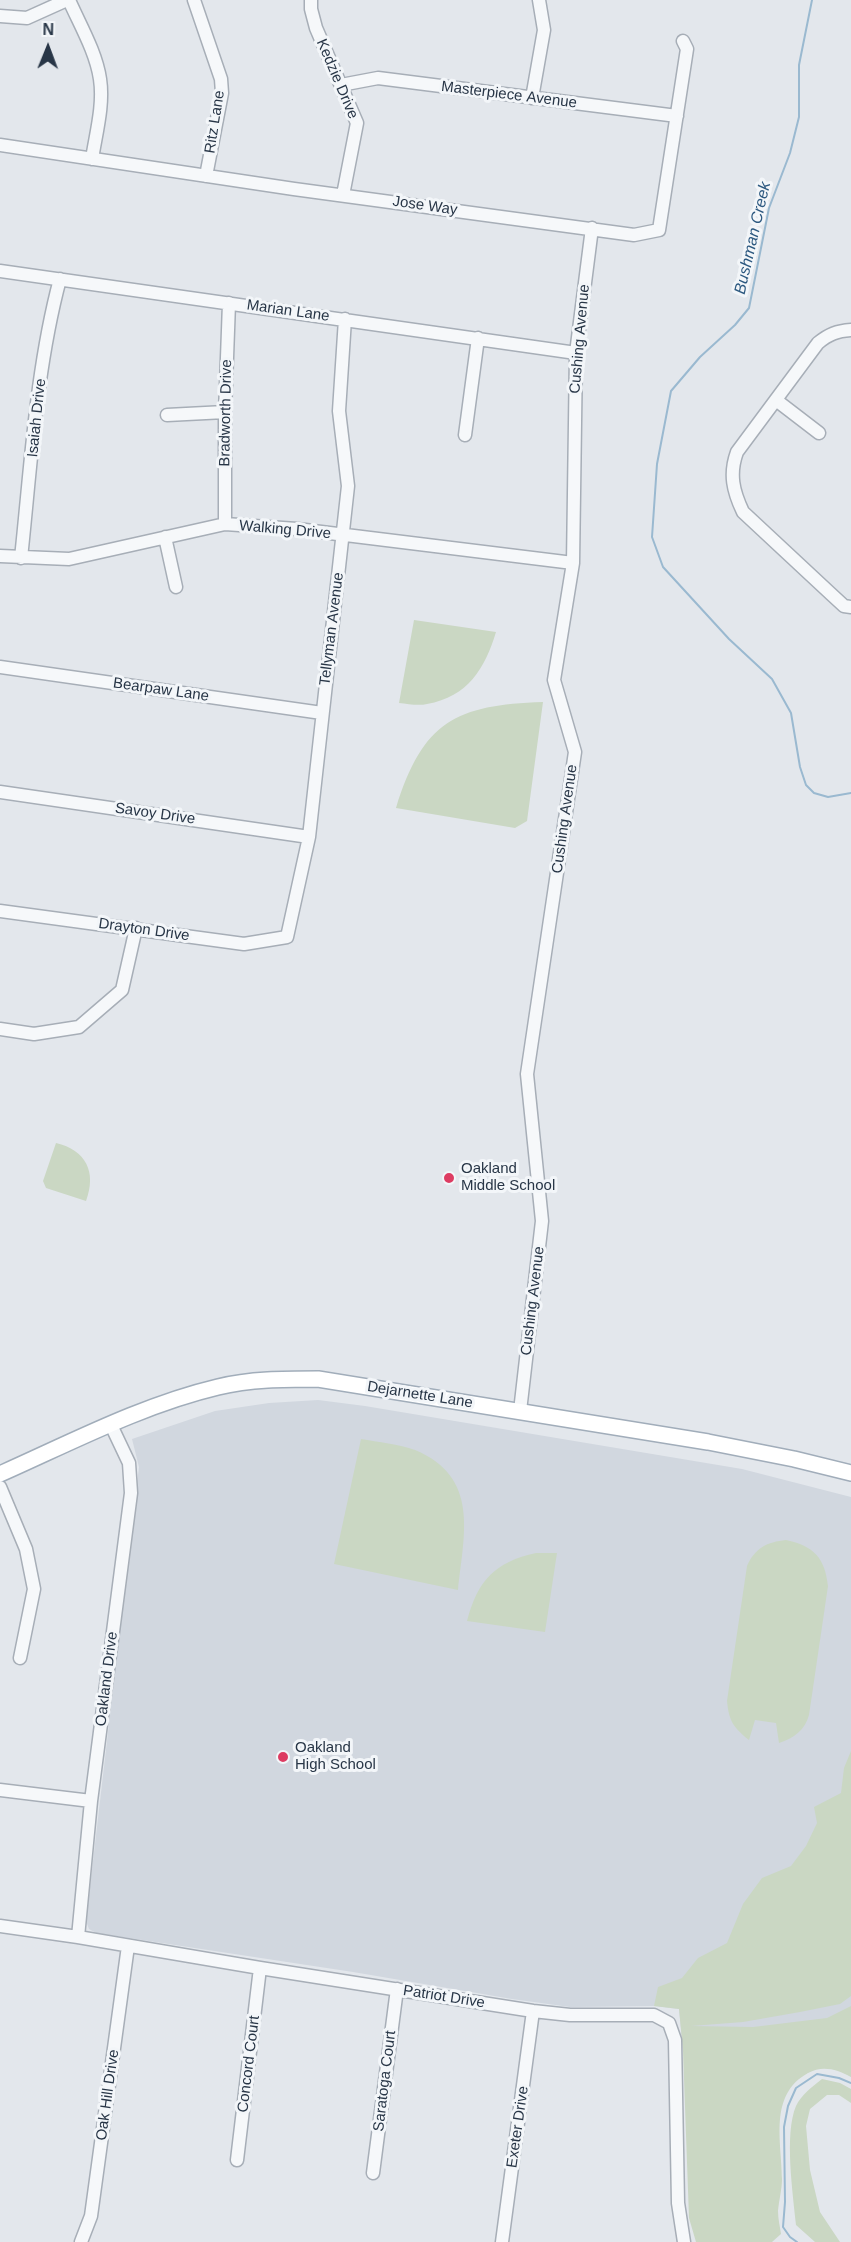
<!DOCTYPE html>
<html>
<head>
<meta charset="utf-8">
<style>
  body { margin:0 }
  #map { position:relative; width:851px; height:2242px; overflow:hidden; background:#e3e7ec; font-family:Arial,sans-serif }
  canvas { display:block }
  .north { position:absolute; left:18px; top:18px; width:60px; height:60px; -webkit-text-stroke:4px #f3f6f9; paint-order:stroke; rotate:1deg; font-size:16px; font-weight:700; line-height:24px; text-align:center; color:#283647 }
  .north::after { content:''; display:block; margin:auto; width:21px; height:27px; background:#283647; clip-path:polygon(50% 0,100% 100%,50% 72%,0 100%) }
</style>
</head>
<body>
<div id="map">
<canvas width="851" height="2242"></canvas>
<div class="north">N</div>
</div>
<script>
const ctx = document.querySelector('canvas').getContext('2d');
ctx.lineJoin = 'round';
function fill(path, color) {
  ctx.fillStyle = color;
  ctx.fill(path, 'evenodd');
}
function stroke(path, color, width, dash) {
  ctx.strokeStyle = color;
  ctx.lineWidth = width;
  ctx.lineCap = dash ? 'butt' : 'round';
  ctx.setLineDash(dash || []);
  ctx.stroke(path);
}
function write(font, color, halo, rows, align = 'center') {
  ctx.font = font + ' Arial,sans-serif';
  ctx.lineWidth = 6;
  ctx.setLineDash([]);
  ctx.textBaseline = 'middle';
  ctx.strokeStyle = halo;
  ctx.fillStyle = color;
  for (const [text, x, y, turn = 0] of rows) {
    ctx.save();
    ctx.translate(x, y);
    ctx.rotate((+turn || 0) * Math.PI / 180);
    ctx.textAlign = isNaN(turn) ? turn : align;
    if (halo) ctx.strokeText(text, 0, 0);
    ctx.fillText(text, 0, 0);
    ctx.restore();
  }
}
fill(new Path2D(`
  M318 1400 365 1406 742 1469 851 1497V2077L840 2070 818 2067 802 2076 683 2051 679 2009 654 2006 570 2007 512 1999 353 1972 96 1933 89 1929 86 1921 139 1467 132 1439 215 1411 269 1403Z`), '#d1d7df');
fill(new Path2D(`
  M414 620 496 632C485 668 468 697 427 704 419 706 408 704 399 703Z
  M543 702 527 821 515 828 396 808C423 721 456 705 543 702Z
  M56 1143C86 1150 97 1172 86 1201L46 1188 43 1181Z
  M361 1439C378 1442 399 1444 415 1450 480 1477 464 1534 458 1590L334 1564Z
  M786 1540C814 1546 825 1558 828 1586L809 1715C805 1730 794 1738 779 1743L776 1723 755 1720 749 1740C733 1727 729 1721 727 1701L747 1566C755 1548 767 1542 786 1540Z
  M536 1553H557L545 1632 467 1621C478 1580 495 1562 536 1553Z
  M851 1751V1996L840 2004 800 2012 743 2022 691 2026 753 2027 827 2018 851 2006V2077C837 2069 822 2065 808 2073 768 2095 782 2142 782 2179 782 2189 779 2200 778 2211 778 2219 780 2227 781 2234L772 2242H696L689 2218 683 2051 679 2009 654 2006 658 1987 682 1978 698 1958 727 1943 743 1904 762 1878 791 1866 806 1846 817 1823 814 1807 841 1793 844 1768Z
  M822 2079 840 2083 851 2089V2103L839 2095H827L810 2109 806 2126 810 2170 820 2212 840 2242H815L796 2225C793 2194 784 2134 796 2106 801 2095 813 2086 822 2079Z`), '#cad7c3');
stroke(new Path2D(`
  M812 0 799 65V117L790 153 769 208 749 308 735 325 700 357 671 391 657 464 652 537 663 567 729 639 772 679 791 713 800 767 806 785 814 793 828 797 851 793
  M797 2242 790 2237 783 2227 785 2202 784 2127 788 2106 796 2088 817 2074 839 2078 851 2083`), '#9ab9d0', 2);
const minor = new Path2D(`
  M69 0C80 25 96 52 100 79 104 105 96 133 92 159
  M194 0 221 79 222 93 206 176
  M311 0V9L316 28 357 123 343 195
  M0 16 27 18 67 0
  M341 85 378 78 677 116
  M532 98 544 30 539 0
  M0 145 294 189 634 235 659 230 687 49 683 41
  M0 271 576 353
  M851 330C837 331 829 334 818 343L737 452C729 474 733 491 743 512L831 594 844 606 851 607
  M776 400 819 433
  M167 415 225 412
  M465 435 478 338
  M225 524V412L229 303
  M165 537 176 587
  M0 556 69 559 225 524 297 529 573 563
  M21 558C31 465 36 369 60 279
  M0 667 322 713
  M0 792 309 837
  M0 911 244 944 287 937 309 837 348 486 339 411 345 319
  M0 1029 34 1034 79 1027 122 990 136 928
  M520 1411 542 1221 527 1074 575 752 554 680 573 563 576 353 592 228
  M0 1487 26 1549 34 1589 20 1658
  M0 1790 91 1801
  M0 1926 78 1937 260 1968 533 2011 570 2015H654L669 2023 675 2040 678 2203 684 2242
  M78 1937 91 1801 131 1493 129 1463 111 1425
  M237 2160 260 1968
  M373 2173 397 1989
  M81 2242 91 2216 128 1946
  M502 2242 533 2011`);
const major = new Path2D(`
  M0 1474C70 1443 142 1405 218 1387 250 1379 285 1379 318 1379L708 1442 794 1459 851 1473`);
stroke(minor, '#a7aeb7', 15);
stroke(major, '#a1adba', 18);
stroke(minor, '#f6f8fa', 12);
stroke(major, '#fff', 15);
for (const [x, y, r, color] of [
  [449,1178,6,"#dd3c62"],
  [283,1757,6,"#dd3c62"]
]) {
  const dot = new Path2D();
  dot.arc(x, y, r, 0, 2 * Math.PI);
  ctx.fillStyle = color;
  ctx.fill(dot);
  stroke(dot, '#f3f6f9', 2);
}
write('15px', '#283647', '#f3f6f9', [
  ["Kedzie Drive",337,79,67],
  ["Masterpiece Avenue",509,95,7],
  ["Ritz Lane",215,122,-81],
  ["Jose Way",425,206,8],
  ["Marian Lane",288,311,8],
  ["Cushing Avenue",580,339,-85],
  ["Bradworth Drive",226,413,-89],
  ["Isaiah Drive",37,418,-84],
  ["Walking Drive",285,530,5],
  ["Tellyman Avenue",332,629,-83],
  ["Bearpaw Lane",161,690,8],
  ["Savoy Drive",155,814,8],
  ["Cushing Avenue",565,819,-82],
  ["Drayton Drive",144,930,8],
  ["Cushing Avenue",533,1301,-83],
  ["Dejarnette Lane",420,1395,9],
  ["Oakland Drive",107,1679,-83],
  ["Patriot Drive",444,1997,9],
  ["Concord Court",249,2064,-83],
  ["Saratoga Court",385,2081,-83],
  ["Oak Hill Drive",108,2095,-82],
  ["Exeter Drive",518,2127,-82]
]);
write('15px', '#283647', '#f3f6f9', [
  ["Oakland",461,1169],
  ["Middle School",461,1186],
  ["Oakland",295,1748],
  ["High School",295,1765]
], 'left');
write('italic 16px', '#2d5980', '#f3f6f9', [
  ["Bushman Creek",753,238,-77]
]);
</script>
</body>
</html>
